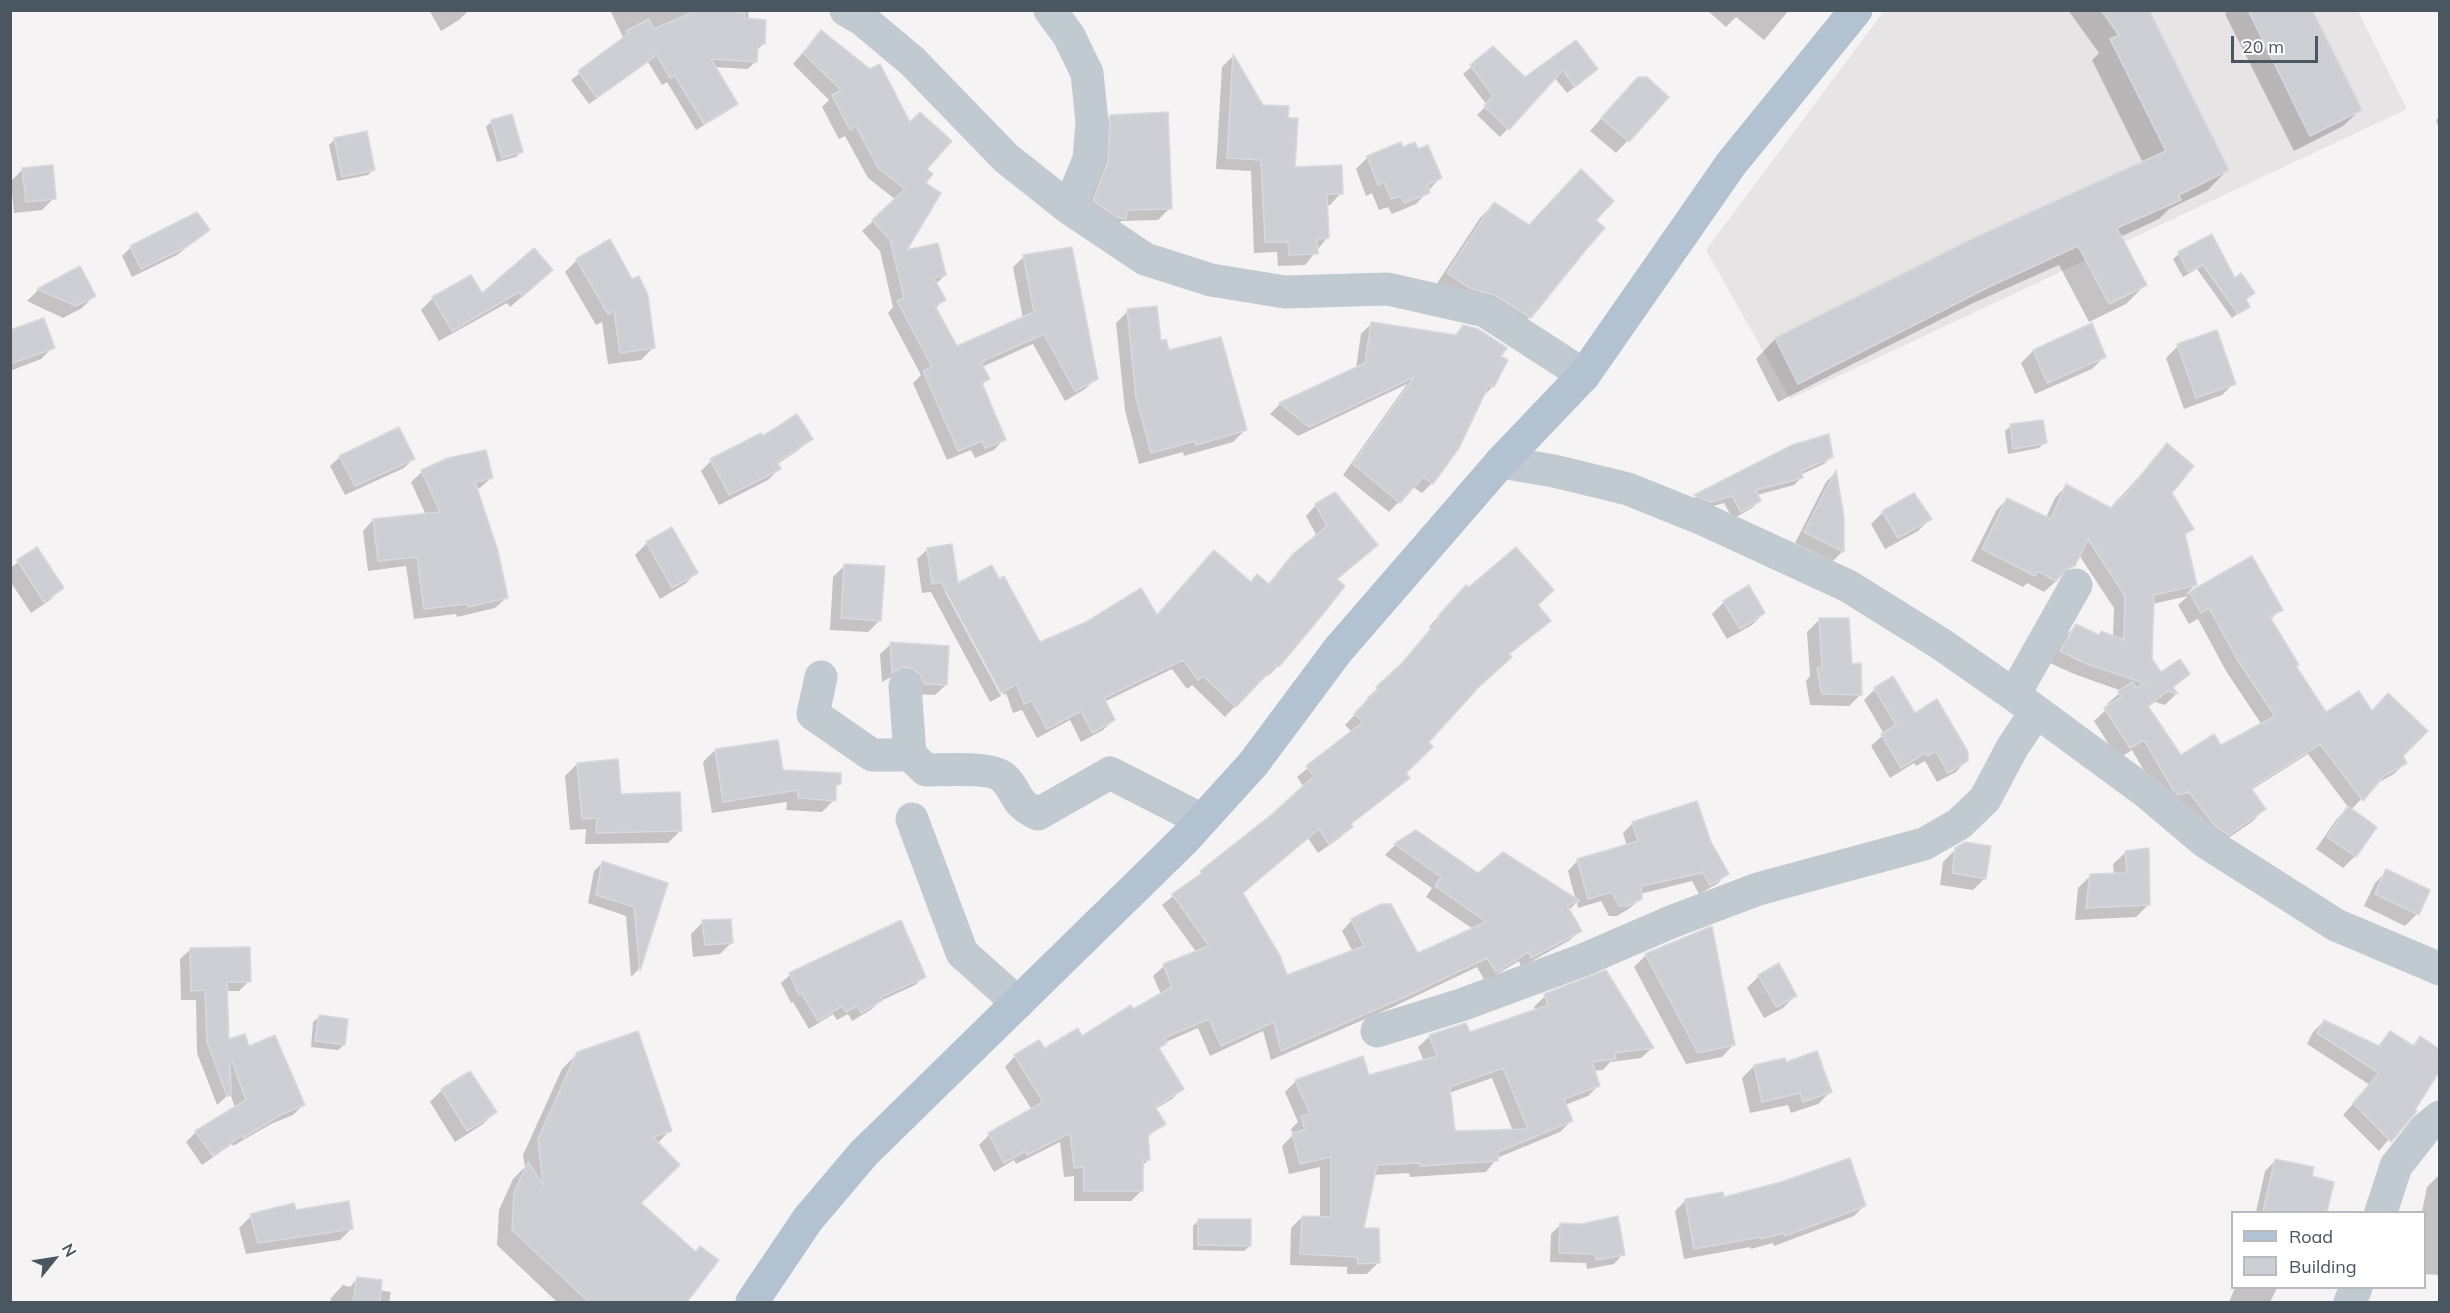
<!DOCTYPE html>
<html>
<head>
<meta charset="utf-8">
<style>
  body { margin:0 }
  #map { position:relative; width:2450px; height:1313px; overflow:hidden; background:#f5f3f3; font-family:Mulish,sans-serif }
  canvas { display:block }
  .frame { position:absolute; inset:0; border:12px solid #4a5660; pointer-events:none }
  .legend { position:absolute; left:2231px; top:1211px; width:195px; height:78px; box-sizing:border-box; background:#fff; border:2px solid #b7bbbf; margin:0; padding:8px 10px; list-style:none; font-size:18px; color:#4a5660 }
  .legend li { display:flex; align-items:center; gap:12px; height:30px }
  .legend b { width:30px; border:2px solid #b7bbbf }
  .north { position:absolute; left:24px; top:1229px; width:60px; height:60px; -webkit-text-stroke:4px #fff; paint-order:stroke; rotate:60deg; font-size:16px; font-weight:700; line-height:24px; text-align:center; color:#4a5660 }
  .north::after { content:''; display:block; margin:auto; width:21px; height:27px; background:#4a5660; clip-path:polygon(50% 0,100% 100%,50% 72%,0 100%) }
  .scale { position:absolute; left:2231px; top:36px; width:87px; height:27px; box-sizing:border-box; border:3px solid #4a5660; border-top:0; padding-left:8px; font-size:18px; line-height:21px; white-space:nowrap; color:#4a5660; -webkit-text-stroke:4px #fff; paint-order:stroke }
</style>
</head>
<body>
<div id="map">
<canvas width="2450" height="1313"></canvas>
<div class="frame"></div>
<ul class="legend">
<li><b style="height:8px;background:#b3c2d0"></b>Road</li>
<li><b style="height:16px;background:#cdcfd5"></b>Building</li>
</ul>
<div class="north">N</div>
<div class="scale">20 m</div>
</div>
<script>
const ctx = document.querySelector('canvas').getContext('2d');
ctx.lineJoin = 'round';
function fill(path, color) {
  ctx.fillStyle = color;
  ctx.fill(path, 'evenodd');
}
function stroke(path, color, width, dash) {
  ctx.strokeStyle = color;
  ctx.lineWidth = width;
  ctx.lineCap = dash ? 'butt' : 'round';
  ctx.setLineDash(dash || []);
  ctx.stroke(path);
}
fill(new Path2D(`
  M1884 11H2358L2407 109 1790 399 1706 250Z`), '#e6e4e5');
fill(new Path2D(`
  M429 10H469L459 20 441 31Z
  M610 10H748L749 20 763 44 756 51V61L748 69 714 67 736 103 728 111 696 130 667 82 662 85 648 62 589 104 571 80 620 42 623 37Z
  M1789 10 1764 40 1736 17 1726 27 1708 11Z
  M2068 10H2147L2227 170 2208 190 2169 209 2159 219 2120 237 2145 285 2126 304 2089 322 2059 265 1969 305 1778 402 1756 359 1775 339 1976 238 2143 163 2092 60 2099 53Z
  M2311 10 2360 110 2343 126 2294 151 2225 14 2228 10Z
  M821 32 924 169V184L904 253 945 275 936 284 944 300 935 309 956 348 1023 319 1013 267 1024 257 1096 378 1085 389 1065 401 1033 344 982 367 988 379 982 385 1004 439 994 450 975 458 971 450 947 460 913 383 921 375 888 313 893 307 880 251 862 231 896 200 868 178 845 136 839 139 822 107 829 100 793 64Z
  M1575 42 1588 77 1567 93 1554 77 1500 137 1477 115 1487 105 1463 74 1493 48 1525 79Z
  M1232 57 1262 106 1294 168 1341 193 1330 205H1326L1327 238 1305 265 1278 266 1277 252 1254 253 1251 171 1216 169 1222 67Z
  M1626 91 1667 98 1616 153 1590 131Z
  M1111 116 1170 208 1158 220 1121 221 1112 230 1082 214 1099 128Z
  M2440 117V131L2436 120Z
  M492 121 522 151 516 157 497 162 486 127Z
  M335 139 374 169 368 175 337 181 329 145Z
  M1402 149 1440 178 1416 204 1392 214 1388 207 1379 210 1372 193 1366 196 1356 169 1368 157Z
  M23 169 54 198 42 210 14 213 11 181Z
  M1494 204 1529 227 1594 220 1584 250 1530 317 1515 332 1434 288 1480 218Z
  M208 230 177 255 132 277 122 256 131 247Z
  M2179 254 2234 280 2253 293 2245 300 2248 306 2232 318 2197 269 2183 277 2173 259Z
  M577 260 653 348 641 360 608 364 602 322 596 325 565 272Z
  M80 268 94 296 82 308 63 318 27 301 38 290Z
  M539 282 510 307 507 303 439 341 421 310 433 298 481 295Z
  M1128 311 1245 430 1233 442 1184 456 1183 452 1139 464 1125 410 1116 323Z
  M1371 324 1454 336 1463 327 1499 356 1493 386 1483 397 1432 483 1422 493 1413 487 1389 512 1343 475 1407 384 1298 436 1270 414 1280 404 1356 368 1361 334Z
  M10 332 53 347 41 359 10 371Z
  M2178 346 2234 383 2222 395 2184 409 2166 358Z
  M2033 351 2104 357 2092 369 2035 394 2021 363Z
  M2011 426 2045 442 2039 448 2008 454 2005 431Z
  M763 439H811L800 449 776 465 779 469 768 480 719 505 701 471 711 461Z
  M1807 442 1832 456 1824 464 1800 475 1801 478 1794 485 1757 495 1760 500 1752 508 1733 519 1724 503 1702 509 1688 503 1695 497Z
  M2167 445 2170 493 2192 528 2184 536 2195 585 2185 595 2252 558 2281 609 2270 620 2295 666 2325 714 2401 756 2405 763 2394 774 2374 785 2351 810 2355 856 2343 868 2316 849 2336 820 2348 807 2308 754 2251 790 2264 809 2253 821 2217 846 2163 803 2132 750 2118 759 2094 721 2109 707 2107 704 2122 691 2074 674 2050 663 2064 637 2076 626 2098 636 2113 637 2114 608 2079 555 2074 565 2044 592 2027 583 2023 587 1971 561 1996 511 2007 499 2046 518 2055 498 2066 486 2110 509ZM2188 596 2178 605 2189 624 2198 619 2226 671 2262 725 2220 747 2181 757 2147 708 2155 702 2165 705 2176 694 2172 689 2188 674H2161L2151 660 2152 604Z
  M340 457 413 459 404 468 345 495 330 466Z
  M422 472 491 478 480 488 476 489 506 598 495 608 457 617 456 614 414 619 406 566 368 571 363 531 373 520 426 515 411 482Z
  M1835 473 1843 551 1833 561 1795 543 1826 482Z
  M1316 505 1376 545 1336 580 1278 666 1268 676 1265 674 1225 717 1192 685 1187 689 1172 669 1104 702 1113 720 1103 730 1081 742 1070 720 1037 738 1022 710 1013 713 1006 693 1004 695 948 592H945L1001 696 990 702 931 592 922 593 917 559 928 549 957 585 1039 644 1156 616 1250 584 1268 585 1294 555 1317 536 1306 516Z
  M1883 512 1930 519 1918 531 1885 549 1871 524Z
  M647 543 697 572 685 584 660 599 635 555Z
  M37 549 62 588 50 600 31 613 10 581V568Z
  M845 565 880 620 868 632 830 630 833 577Z
  M1456 597 1536 605 1538 631 1508 655 1426 742 1404 773 1408 778 1398 788 1350 825 1351 827 1341 837 1318 853 1308 838 1241 894 1286 977 1353 952 1342 931 1352 920 1418 955 1473 929 1426 897 1432 888 1385 855 1395 845 1416 832 1478 875 1576 901 1568 871 1578 860 1627 846 1623 833 1633 823 1709 843 1727 874 1717 884 1699 894 1692 881 1640 894 1641 898 1630 908 1617 916H1609L1601 901 1578 908 1577 902 1568 911 1580 930 1570 940 1521 967 1519 961 1485 981 1477 967 1395 1006 1271 1060 1263 1031 1210 1056 1198 1028 1166 1042 1159 1049 1182 1089 1172 1099 1155 1109 1164 1123 1147 1138 1149 1159 1142 1166 1141 1191 1131 1201H1074V1176L1064 1177 1060 1142 1016 1164 1014 1160 994 1172 979 1145 989 1135 1032 1110 1005 1067 1015 1056 1044 1050 1082 1038 1161 994 1153 976 1164 966 1197 953 1162 905 1272 816 1304 787 1297 777 1352 732 1345 725 1369 700 1367 698 1395 672 1431 629 1429 627Z
  M1724 602 1764 613 1752 625 1727 639 1712 614Z
  M1819 620 1851 665 1861 694 1849 706 1810 705 1806 681 1810 676 1807 632Z
  M891 644 946 685 935 695 913 694 902 679 891 677 882 682 880 654Z
  M1875 689 1914 715 1967 760 1956 772 1937 782 1925 761 1916 766 1914 763 1890 778 1871 746 1884 734 1864 700Z
  M715 750 782 771 840 783 835 788 834 800 822 812 786 810 787 802 712 813 703 762Z
  M577 764 620 795 680 831 668 843 585 844 586 829 570 830 565 776Z
  M1956 849 1985 878 1973 890 1940 885 1943 862Z
  M2126 852 2148 905 2136 917 2075 920 2078 888 2090 876 2114 875 2113 864Z
  M603 862 666 884 638 970 631 977 626 916 588 903 594 871Z
  M2387 871 2417 914 2405 926 2364 906 2375 883Z
  M703 922 732 942 720 954 693 957 691 934Z
  M191 949 249 981 239 991H226L228 1041 248 1048 303 1105 293 1115 271 1124 233 1146 232 1144 202 1165 186 1142 196 1132 235 1108 230 1093 217 1105 197 1053 196 1000H181L180 959Z
  M1646 955 1733 1045 1722 1057 1686 1064 1634 967Z
  M790 975 924 977 915 985 880 1001 872 1009 852 1021 848 1014 837 1020 833 1014 809 1029 793 1002 791 1003 781 983Z
  M1759 976 1795 996 1783 1008 1764 1018 1747 988Z
  M1545 996 1652 1048 1641 1058 1610 1062 1603 1070 1593 1071 1599 1085 1588 1096 1565 1105 1571 1121 1560 1132 1497 1158 1486 1172 1410 1177 1409 1173 1373 1175 1362 1230 1378 1263 1367 1274H1347V1267L1290 1265 1291 1228 1302 1217 1320 1218V1167L1289 1174 1282 1146 1293 1135 1291 1129 1298 1122 1285 1092 1296 1081 1368 1077 1424 1061 1418 1047 1430 1036 1469 1034 1536 1011 1534 1007ZM1492 1078 1513 1131 1453 1133 1449 1093Z
  M319 1017 344 1045 338 1050 311 1047 313 1022Z
  M2324 1021 2377 1047 2390 1033 2412 1046 2420 1038 2440 1051V1070L2413 1110 2379 1151 2343 1115 2370 1085 2307 1044 2313 1032Z
  M578 1053 670 1130 657 1144 639 1204 695 1254 716 1260 685 1302H557L497 1245 499 1210 513 1179 525 1167 523 1155 562 1069Z
  M1784 1064 1830 1092 1818 1104 1791 1113 1788 1105 1750 1113 1742 1078 1754 1066Z
  M442 1090 495 1112 483 1124 455 1142 430 1102Z
  M2276 1160 2310 1177 2332 1183 2325 1212H2256L2265 1171Z
  M2439 1175H2440V1275L2424 1274V1212H2422L2427 1187Z
  M1686 1200 1865 1205 1854 1216 1774 1246 1773 1243 1751 1249 1750 1247 1684 1259 1675 1211Z
  M295 1211 352 1228 340 1240 246 1254 239 1228 251 1216Z
  M1199 1220 1250 1246 1244 1251 1193 1250V1226Z
  M1560 1225 1623 1254 1614 1264 1587 1269 1586 1263 1550 1262 1551 1234Z
  M358 1278 379 1290 391 1292 389 1302H330L331 1298 343 1285 350 1287Z
  M2235 1288H2277L2270 1302H2229Z`), '#0003');
const building = new Path2D(`
  M698 10H725L745 13 744 18 766 20 765 44H758L757 62 711 59 738 104 704 124 675 76 670 78 657 55 597 98 578 71 628 34 626 31 649 19 654 29Z
  M2101 10H2149L2229 170 2179 195 2181 200 2117 228 2147 285 2109 304 2078 246 1991 286 1798 384 1775 338 1976 237 2166 151 2110 39 2119 35Z
  M2248 10H2312L2362 110 2310 136Z
  M821 30 870 69 880 64 910 122 920 112 952 141 927 169 933 174 926 183 941 193 907 250 938 243 946 275 934 278 946 300 935 306 957 346 1034 312 1023 255 1072 247 1098 379 1075 391 1044 334 981 362 990 379 982 383 1006 440 985 448 982 441 958 451 923 371 932 367 897 301 904 298 890 240 872 220 905 189 878 168 856 126 850 130 832 95 841 90 803 53Z
  M1576 40 1598 69 1575 87 1563 70 1509 130 1484 106 1493 96 1470 65 1493 46 1525 77Z
  M1233 54 1263 105 1289 106 1288 118H1298L1295 167 1342 165 1343 194H1327L1329 238 1317 239 1318 254 1289 255 1288 242H1265L1261 160 1227 158Z
  M1638 77H1647L1669 97 1629 142 1601 118Z
  M1168 112 1172 209 1127 210 1126 219 1116 217 1093 201 1108 161 1110 115Z
  M512 114 523 152 502 158 491 120Z
  M367 131 375 170 342 177 334 138Z
  M1401 142 1403 147 1415 142 1418 149 1428 145 1442 178 1427 185 1430 193 1404 203 1401 196 1391 199 1384 182 1378 185 1367 156Z
  M53 165 56 199 26 202 22 168Z
  M1581 169 1614 201 1596 220 1605 228 1585 251 1531 318 1495 295 1469 288 1447 273 1494 202 1529 225Z
  M197 212 210 230 188 246 141 269 130 246Z
  M2212 234 2235 278 2241 273 2255 293 2246 299 2250 307 2238 314 2203 265 2188 272 2178 252Z
  M610 239 632 279 639 276 648 295 655 348 620 353 614 311 608 314 576 259Z
  M534 248 553 270 523 296 519 292 452 331 432 297 471 275 482 293Z
  M80 266 96 296 76 306 37 289Z
  M1157 306 1161 341 1166 339 1169 350 1221 337 1247 430 1196 445 1195 441 1151 453 1136 397 1127 309Z
  M44 318 55 348 10 364V330Z
  M1371 322 1456 335 1463 325 1478 329 1507 348 1501 356 1508 360 1494 387 1489 385 1459 448 1433 484 1423 477 1400 503 1353 464 1414 377 1309 427 1279 403 1365 363Z
  M2092 323 2106 357 2047 383 2033 350Z
  M2217 330 2236 384 2196 398 2177 344Z
  M797 414 813 439 777 462 781 469 729 495 710 459 761 433 763 436Z
  M2043 420 2047 443 2013 449 2010 424Z
  M399 427 415 459 355 486 339 456Z
  M1829 434 1833 457 1801 471 1803 478 1756 490 1761 501 1741 512 1732 496 1710 502 1694 495 1792 445Z
  M2167 443 2194 466 2172 493 2194 529 2185 534 2197 585 2154 595 2152 659 2161 672 2180 659 2190 674 2173 687 2178 694 2168 691 2148 706 2181 755 2214 734 2221 745 2275 716 2237 659 2209 608 2201 613 2189 592 2252 556 2283 610 2270 617 2299 665 2296 666 2326 712 2359 691 2372 711 2388 693 2428 731 2403 756 2407 763 2384 776 2363 801 2320 744 2251 788 2266 809 2229 835 2215 826 2189 792 2178 795 2174 791 2144 740 2130 748 2104 708 2121 697 2118 691 2133 682 2136 688 2144 683 2087 664 2060 651 2076 624 2099 635 2101 631 2124 640 2125 596 2088 539 2075 566 2066 569 2056 581 2038 571 2035 576 1982 549 2007 498 2051 519 2066 484 2111 508 2119 498 2121 500Z
  M486 450 493 478 475 482 498 551 508 598 468 607 467 604 424 609 417 557 378 561 373 519 440 512 421 470 448 458Z
  M1836 470 1844 517V552L1804 532Z
  M1335 492 1378 545 1337 579 1345 586 1323 614 1279 667 1276 665 1236 707 1203 676 1198 680 1183 660 1104 698 1115 720 1092 733 1081 711 1047 729 1032 701 1024 704 1017 684 1001 693 941 582 932 584 927 548 952 544 958 583 992 565 999 579 1004 576 1040 642 1086 622 1141 588 1157 615 1214 550 1251 582 1257 574 1269 584 1293 554 1327 526 1315 504Z
  M1914 493 1932 519 1898 538 1882 511Z
  M672 527 698 573 672 588 646 542Z
  M37 547 64 588 44 602 17 560Z
  M1516 547 1554 590 1538 605 1551 621 1509 654 1512 657 1479 687 1429 742 1433 747 1406 773 1410 778 1351 824 1353 827 1329 844 1319 829 1243 893 1280 956 1287 975 1364 946 1351 919 1381 904H1391L1418 953 1486 922 1435 886 1441 877 1394 844 1416 830 1478 873 1503 852 1580 901 1567 905 1582 931 1531 958 1529 952 1496 972 1487 958 1407 996 1281 1051 1274 1022 1221 1046 1209 1019 1164 1038 1167 1043 1159 1048 1184 1089 1155 1107 1166 1124 1148 1135 1150 1160H1143V1191H1084V1167L1074 1168 1070 1133 1027 1155 1025 1151 1004 1163 988 1133 1043 1102 1014 1055 1039 1040 1045 1048 1078 1028 1082 1036 1131 1005 1133 1009 1172 987 1163 964 1209 946 1172 894 1202 873 1200 871 1271 815 1314 776 1306 766 1363 722 1354 714 1378 689 1376 687 1402 663 1440 618 1438 616 1466 585 1469 587Z
  M844 564 885 566 881 621 841 618Z
  M1749 585 1765 613 1740 629 1723 601Z
  M1819 618H1849L1852 664 1861 663 1862 695 1822 694 1817 668 1822 667Z
  M890 642 949 646 947 685 924 684 920 675 913 669 903 667 892 673Z
  M1893 676 1915 713 1937 699 1968 752V761L1948 773 1936 751 1927 756 1925 753 1901 768 1881 734 1896 725 1874 688Z
  M778 740 783 770 841 773V784L836 785V801L798 798V790L723 802 715 749Z
  M618 759 621 794 680 792 682 831 596 833 597 818 582 819 577 763Z
  M1697 801 1711 842 1729 874 1710 885 1702 871V873L1641 886 1642 899 1628 906H1619L1612 892 1588 899 1577 859 1638 841 1632 822Z
  M2348 806 2377 827 2356 857 2327 837Z
  M1965 842 1991 846 1986 879 1952 873 1955 848Z
  M2149 848 2150 905 2086 908 2090 874 2127 873 2125 851Z
  M602 861 668 883 640 971 634 907 596 895Z
  M2386 869 2430 890 2419 915 2375 894Z
  M731 919 733 943 705 945 702 920Z
  M901 920 926 977 881 997 883 1000 861 1013 857 1006 846 1012 842 1006 818 1021 802 994 799 995 789 973Z
  M1712 926 1735 1045 1698 1053 1645 954Z
  M250 947 251 982H227L229 1039 245 1034 249 1046 275 1035 305 1105 282 1114 243 1138 242 1135 213 1156 195 1131 246 1100 232 1061 230 1062 231 1095 227 1096 207 1042 205 990 191 991 190 948Z
  M1779 963 1797 996 1776 1007 1758 975Z
  M1606 970 1654 1048 1615 1053 1616 1059 1592 1062 1600 1086 1564 1099 1573 1121 1498 1152V1161L1420 1166V1163L1377 1165 1364 1228H1379L1380 1263 1358 1264 1357 1257 1300 1254 1302 1216 1331 1217V1157L1300 1164 1292 1133 1305 1130 1301 1116 1310 1114 1295 1080 1363 1056 1369 1075 1437 1056 1429 1035 1466 1023 1470 1032 1548 1005 1544 994ZM1503 1068 1528 1129 1455 1131 1450 1087Z
  M319 1015 348 1019 345 1045 315 1041Z
  M2324 1020 2379 1046 2390 1031 2414 1046 2420 1036 2439 1049V1072L2415 1110 2417 1111 2391 1142 2353 1103 2379 1073 2317 1033Z
  M638 1031 672 1131 653 1137 680 1165 641 1203 696 1252 700 1246 719 1260 687 1302H589L512 1230 514 1193 528 1162 543 1185 538 1139 577 1052Z
  M1817 1051 1832 1092 1803 1102 1800 1093 1762 1102 1754 1065 1785 1058 1786 1062Z
  M470 1071 497 1112 467 1131 441 1089Z
  M1850 1158 1866 1206 1785 1236 1784 1233 1761 1239V1237L1694 1249 1685 1199 1723 1192 1724 1197 1781 1182Z
  M2275 1159 2314 1167 2312 1176 2334 1182 2327 1212H2263Z
  M349 1201 353 1229 258 1243 250 1214 294 1203 296 1210Z
  M1618 1216 1625 1255 1596 1260 1595 1254 1559 1253 1560 1223 1582 1224Z
  M1198 1219H1251V1246L1198 1245Z
  M357 1277 382 1280 380 1302H353Z`);
fill(building, '#cdcfd5');
stroke(building, '#d7d9de', 1.5);
stroke(new Path2D(`
  M846 10 863 20 912 61 1006 158 1069 208 1145 259 1211 280 1285 292 1388 289 1485 311 1584 375
  M1050 10 1069 36 1087 73 1092 122 1089 159 1069 208
  M1501 462 1554 471 1628 489 1705 520 1848 586 1941 644 2014 695 2146 792 2204 841 2336 925 2440 969
  M821 677 813 714 872 755H910L926 770C943 770 992 766 1004 778 1020 794 1012 802 1038 814L1110 773 1202 820
  M905 686 910 755
  M2014 695 2076 585
  M912 819 962 953 1018 1003
  M1377 1031 1461 1005 1583 960 1671 922 1758 889 1924 844 1959 824 1985 799 2012 748 2036 712
  M2381 1212 2396 1166 2425 1129 2440 1117
  M2350 1302 2356 1288`), '#c1cad1', 33);
stroke(new Path2D(`
  M752 1302 808 1219 864 1153 1184 840 1253 764 1338 650 1501 462 1584 375 1731 164 1856 10`), '#b3c2d0', 33);
</script>
</body>
</html>
